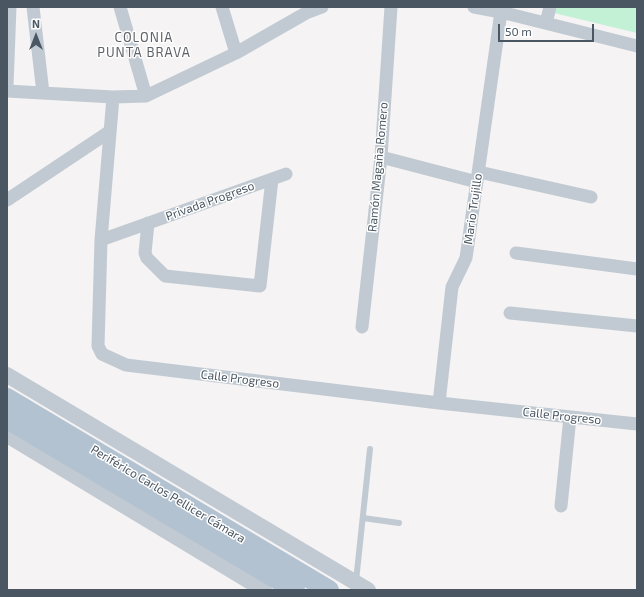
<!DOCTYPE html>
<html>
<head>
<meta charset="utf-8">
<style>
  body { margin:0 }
  #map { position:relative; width:644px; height:597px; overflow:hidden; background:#f5f3f3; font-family:"Exo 2",sans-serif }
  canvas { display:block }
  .frame { position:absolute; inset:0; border:8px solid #4a5661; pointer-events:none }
  .north { position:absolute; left:16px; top:16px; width:40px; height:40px; -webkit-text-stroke:3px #fff; paint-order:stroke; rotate:0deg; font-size:11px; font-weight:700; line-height:16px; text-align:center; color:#4a5661 }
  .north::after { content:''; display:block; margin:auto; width:14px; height:18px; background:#4a5661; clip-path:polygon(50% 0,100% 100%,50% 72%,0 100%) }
  .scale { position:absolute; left:498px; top:24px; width:96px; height:18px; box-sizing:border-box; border:2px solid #4a5661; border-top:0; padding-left:5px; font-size:12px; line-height:14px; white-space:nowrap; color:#4a5661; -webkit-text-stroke:3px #fff; paint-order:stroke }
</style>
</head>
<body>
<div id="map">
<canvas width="644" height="597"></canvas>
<div class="frame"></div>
<div class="north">N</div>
<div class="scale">50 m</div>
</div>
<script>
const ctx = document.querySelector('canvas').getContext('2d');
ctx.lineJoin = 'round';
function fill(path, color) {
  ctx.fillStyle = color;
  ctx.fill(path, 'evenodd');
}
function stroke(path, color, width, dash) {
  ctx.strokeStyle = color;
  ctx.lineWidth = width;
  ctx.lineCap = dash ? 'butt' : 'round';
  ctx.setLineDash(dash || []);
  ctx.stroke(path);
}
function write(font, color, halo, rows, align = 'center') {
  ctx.font = font + ' "Exo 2",sans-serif';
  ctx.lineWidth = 3;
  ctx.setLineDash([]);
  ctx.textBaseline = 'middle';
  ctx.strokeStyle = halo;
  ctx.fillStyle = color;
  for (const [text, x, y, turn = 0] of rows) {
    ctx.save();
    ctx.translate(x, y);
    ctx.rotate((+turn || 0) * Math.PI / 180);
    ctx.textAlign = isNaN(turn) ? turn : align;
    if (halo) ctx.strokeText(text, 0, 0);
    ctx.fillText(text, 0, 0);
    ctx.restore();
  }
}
fill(new Path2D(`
  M552 7H637V33L550 12Z`), '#c3f1d5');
stroke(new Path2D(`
  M363 518 399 523
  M356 581 370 449`), '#c1cad2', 6);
stroke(new Path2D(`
  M33 7 43 93
  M120 7 146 96
  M222 7 236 53
  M474 7 501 12 637 46
  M546 23 550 7
  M7 86 10 7
  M7 91 113 97 146 96 236 53 306 13 322 7
  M113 97 101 240 98 346 102 354 126 365 439 403 637 424
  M381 157 477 182
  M479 172 591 197
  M7 200 109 132
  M148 223 145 253 147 258 165 276 260 286 272 179
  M101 240 286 174
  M516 253 637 269
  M510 313 637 326
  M362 327 381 157 391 7
  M439 403 452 287 466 258 501 12
  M561 506 570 417`), '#c1cad2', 13);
stroke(new Path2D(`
  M7 375 368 590
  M7 435 264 590`), '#c1cad2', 16);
stroke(new Path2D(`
  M7 398 329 590
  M7 419 295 590`), '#b3c2d1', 20);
write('12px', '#4a5661', '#fff', [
  ["Ramón Magaña Romero",378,167,-85],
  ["Privada Progreso",210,201,-20],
  ["Mario Trujillo",473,209,-82],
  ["Calle Progreso",240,379,7],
  ["Calle Progreso",562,416,6],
  ["Periférico Carlos Pellicer Cámara",168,494,31]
]);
ctx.letterSpacing = '1px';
write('13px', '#5f6368', '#fff', [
  ["COLONIA",144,38],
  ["PUNTA BRAVA",144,53]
]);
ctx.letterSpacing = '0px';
</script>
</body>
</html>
